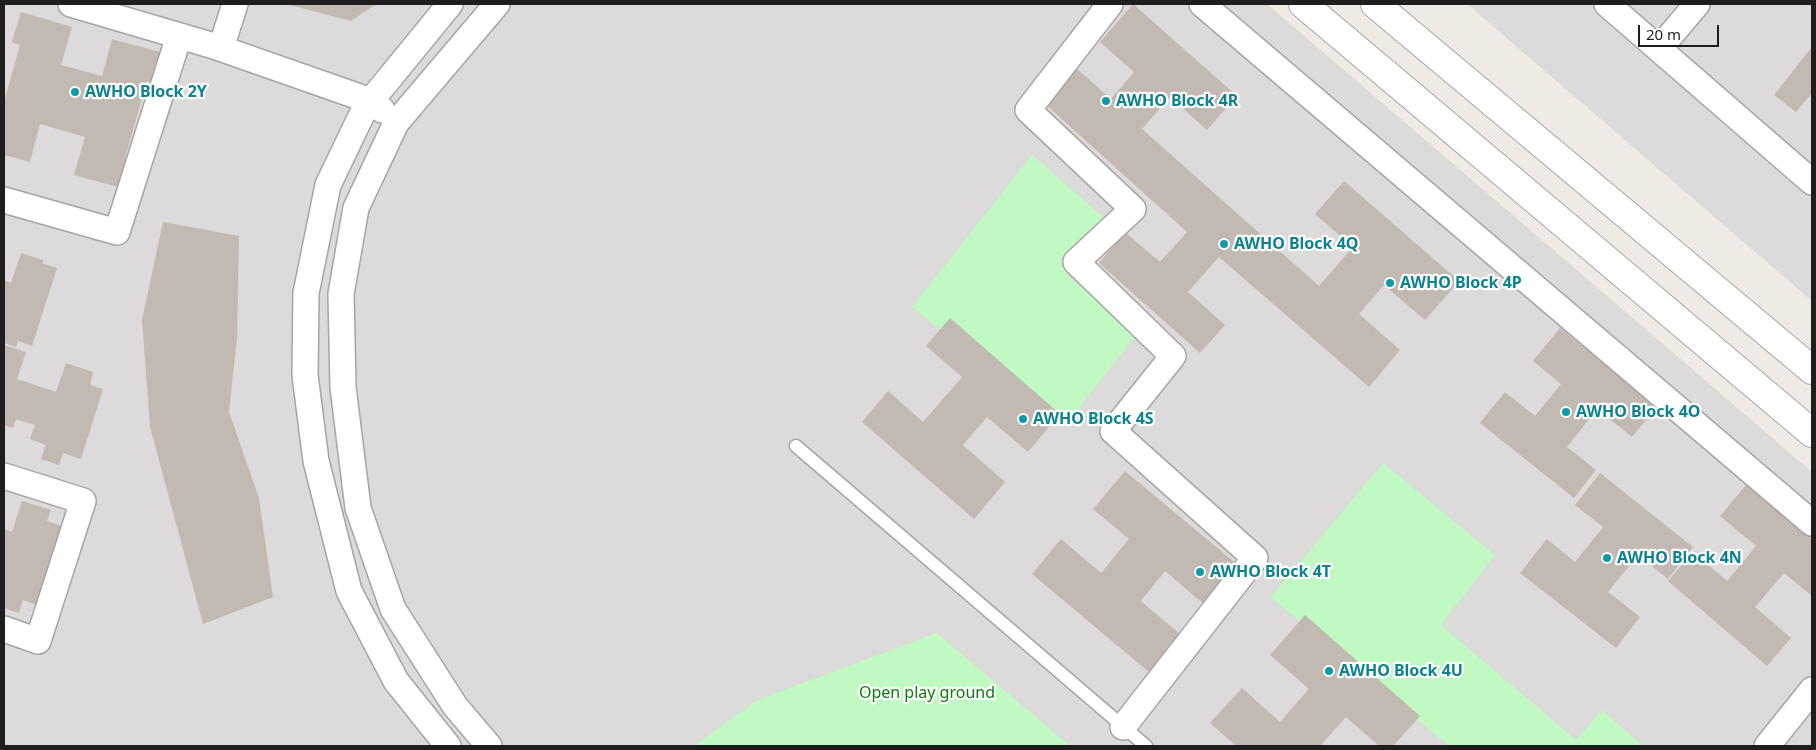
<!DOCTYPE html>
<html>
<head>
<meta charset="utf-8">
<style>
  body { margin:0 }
  #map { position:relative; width:1816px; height:750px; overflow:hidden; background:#efeae3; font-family:"Noto Sans",sans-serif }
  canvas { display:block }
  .frame { position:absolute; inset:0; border:5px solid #1e1e1e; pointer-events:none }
  .scale { position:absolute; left:1638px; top:25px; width:81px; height:22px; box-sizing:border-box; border:2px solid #1e1e1e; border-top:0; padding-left:6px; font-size:15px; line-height:18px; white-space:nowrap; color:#1e1e1e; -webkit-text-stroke:4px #fff; paint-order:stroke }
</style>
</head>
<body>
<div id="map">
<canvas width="1816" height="750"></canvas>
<div class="frame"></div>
<div class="scale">20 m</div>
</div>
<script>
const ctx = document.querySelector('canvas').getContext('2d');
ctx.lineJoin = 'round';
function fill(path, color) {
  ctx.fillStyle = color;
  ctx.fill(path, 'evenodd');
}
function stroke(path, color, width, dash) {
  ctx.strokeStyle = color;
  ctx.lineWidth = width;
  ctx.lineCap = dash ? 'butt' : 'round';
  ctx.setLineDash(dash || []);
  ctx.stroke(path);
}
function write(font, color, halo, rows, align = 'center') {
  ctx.font = font + ' "Noto Sans",sans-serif';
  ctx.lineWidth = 4.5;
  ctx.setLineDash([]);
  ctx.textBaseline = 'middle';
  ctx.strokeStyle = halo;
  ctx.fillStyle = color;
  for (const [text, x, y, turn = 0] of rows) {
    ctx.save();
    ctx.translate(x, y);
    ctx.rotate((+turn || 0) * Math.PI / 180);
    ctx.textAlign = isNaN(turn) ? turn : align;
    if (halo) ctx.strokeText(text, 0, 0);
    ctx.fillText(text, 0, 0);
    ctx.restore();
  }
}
fill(new Path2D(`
  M4 4H1267L1812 472V746H4Z
  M1467 4H1812V301Z`), '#dcdadb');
fill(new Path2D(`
  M1032 155 1109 222 1066 274 1136 335 1064 427 912 307Z
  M1383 463 1495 555 1441 625 1576 740 1602 710 1643 746H1449L1271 597Z
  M937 633 1070 746H694L758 700Z`), '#c0f9c1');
fill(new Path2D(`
  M286 4H376L351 21Z
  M1133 4 1237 96 1207 130 1170 97 1142 129 1319 286 1353 247 1315 214 1344 181 1459 281 1425 320 1384 285 1359 314 1400 350 1369 387 1219 257 1188 292 1225 325 1200 353 1099 263 1125 232 1160 262 1187 232 1044 103 1076 68 1111 99 1134 72 1100 42Z
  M21 12 72 27 61 65 102 76 112 39 164 53 155 83 147 81 125 158 133 160 125 189 74 175 85 137 40 124 30 162 4 155V102L20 45 12 42Z
  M1812 47V93L1796 112 1774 95Z
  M163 222 239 236 237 338 229 412 259 498 273 597 203 624 150 427 142 320Z
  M21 253 43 260 42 263 57 268 32 346 18 341 16 347 4 343V280L11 283Z
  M950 318 1060 414 1028 452 987 417 963 445 1005 482 974 519 862 422 888 391 923 422 962 377 926 346Z
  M1560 328 1657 407 1632 437 1597 409 1567 447 1596 470 1574 498 1480 423 1505 392 1535 416 1561 384 1533 361Z
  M4 345 26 352 17 379 56 392 66 363 93 372 90 385 103 389 81 459 63 453 59 465 41 459 46 445 30 439 35 425 16 419 13 428 4 425Z
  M1125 471 1239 566 1206 606 1165 571 1141 601 1182 636 1150 673 1032 574 1061 539 1101 573 1129 539 1093 509Z
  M1600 473 1693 547 1668 579 1638 555 1608 592 1640 617 1616 648 1520 573 1547 539 1575 562 1603 527 1575 505Z
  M1747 484 1812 539V596L1784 573 1755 607 1791 638 1767 666 1668 581 1693 552 1727 581 1756 546 1720 516Z
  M22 501 51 510 47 521 65 527 39 606 23 600 19 613 4 608V529L12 532Z
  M1305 615 1420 716 1393 746H1379L1346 717 1320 746H1236L1210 723 1242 688 1280 722 1309 689 1270 655Z`), '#c3b9b3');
const service = new Path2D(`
  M796 446 1146 746`);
const minor = new Path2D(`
  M71 4 214 46 371 101 382 110
  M1110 4 1028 110 1133 209 1076 262 1173 356 1113 431 1255 558 1123 727
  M1202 4 1812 523
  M1607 4 1812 182
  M221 48 235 4
  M1659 49 1697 4
  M4 200 117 232 179 36
  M4 476 83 501 38 641 4 629
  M448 746 396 681 349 591 316 461 305 375 306 293 328 185 365 108 450 4
  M489 746 455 706 393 609 358 508 343 387 341 294 356 208 396 123 497 4
  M1767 746 1812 690`);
const tertiary = new Path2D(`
  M1303 4 1812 433
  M1375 4 1812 370`);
stroke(service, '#a5a5a5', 15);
stroke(minor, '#a5a5a5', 28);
stroke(tertiary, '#a5a5a5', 30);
stroke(service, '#fff', 12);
stroke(minor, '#fff', 25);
stroke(tertiary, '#fff', 28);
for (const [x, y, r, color] of [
  [75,92,5,"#0f9aa8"],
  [1106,101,5,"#0f9aa8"],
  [1224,244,5,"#0f9aa8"],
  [1390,283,5,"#0f9aa8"],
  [1566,412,5,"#0f9aa8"],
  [1023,419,5,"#0f9aa8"],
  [1607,558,5,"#0f9aa8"],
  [1200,572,5,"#0f9aa8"],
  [1329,671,5,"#0f9aa8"]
]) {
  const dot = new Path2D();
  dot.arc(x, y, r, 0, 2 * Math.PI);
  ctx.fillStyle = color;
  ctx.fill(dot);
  stroke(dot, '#fff', 2);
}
write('bold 16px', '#0d838f', '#fff', [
  ["AWHO Block 2Y",85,92],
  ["AWHO Block 4R",1116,101],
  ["AWHO Block 4Q",1234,244],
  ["AWHO Block 4P",1400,283],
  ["AWHO Block 4O",1576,412],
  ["AWHO Block 4S",1033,419],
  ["AWHO Block 4N",1617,558],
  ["AWHO Block 4T",1210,572],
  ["AWHO Block 4U",1339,671]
], 'left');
write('16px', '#0c7b0d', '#fff', [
  ["Open play ground",927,693]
]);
</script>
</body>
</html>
